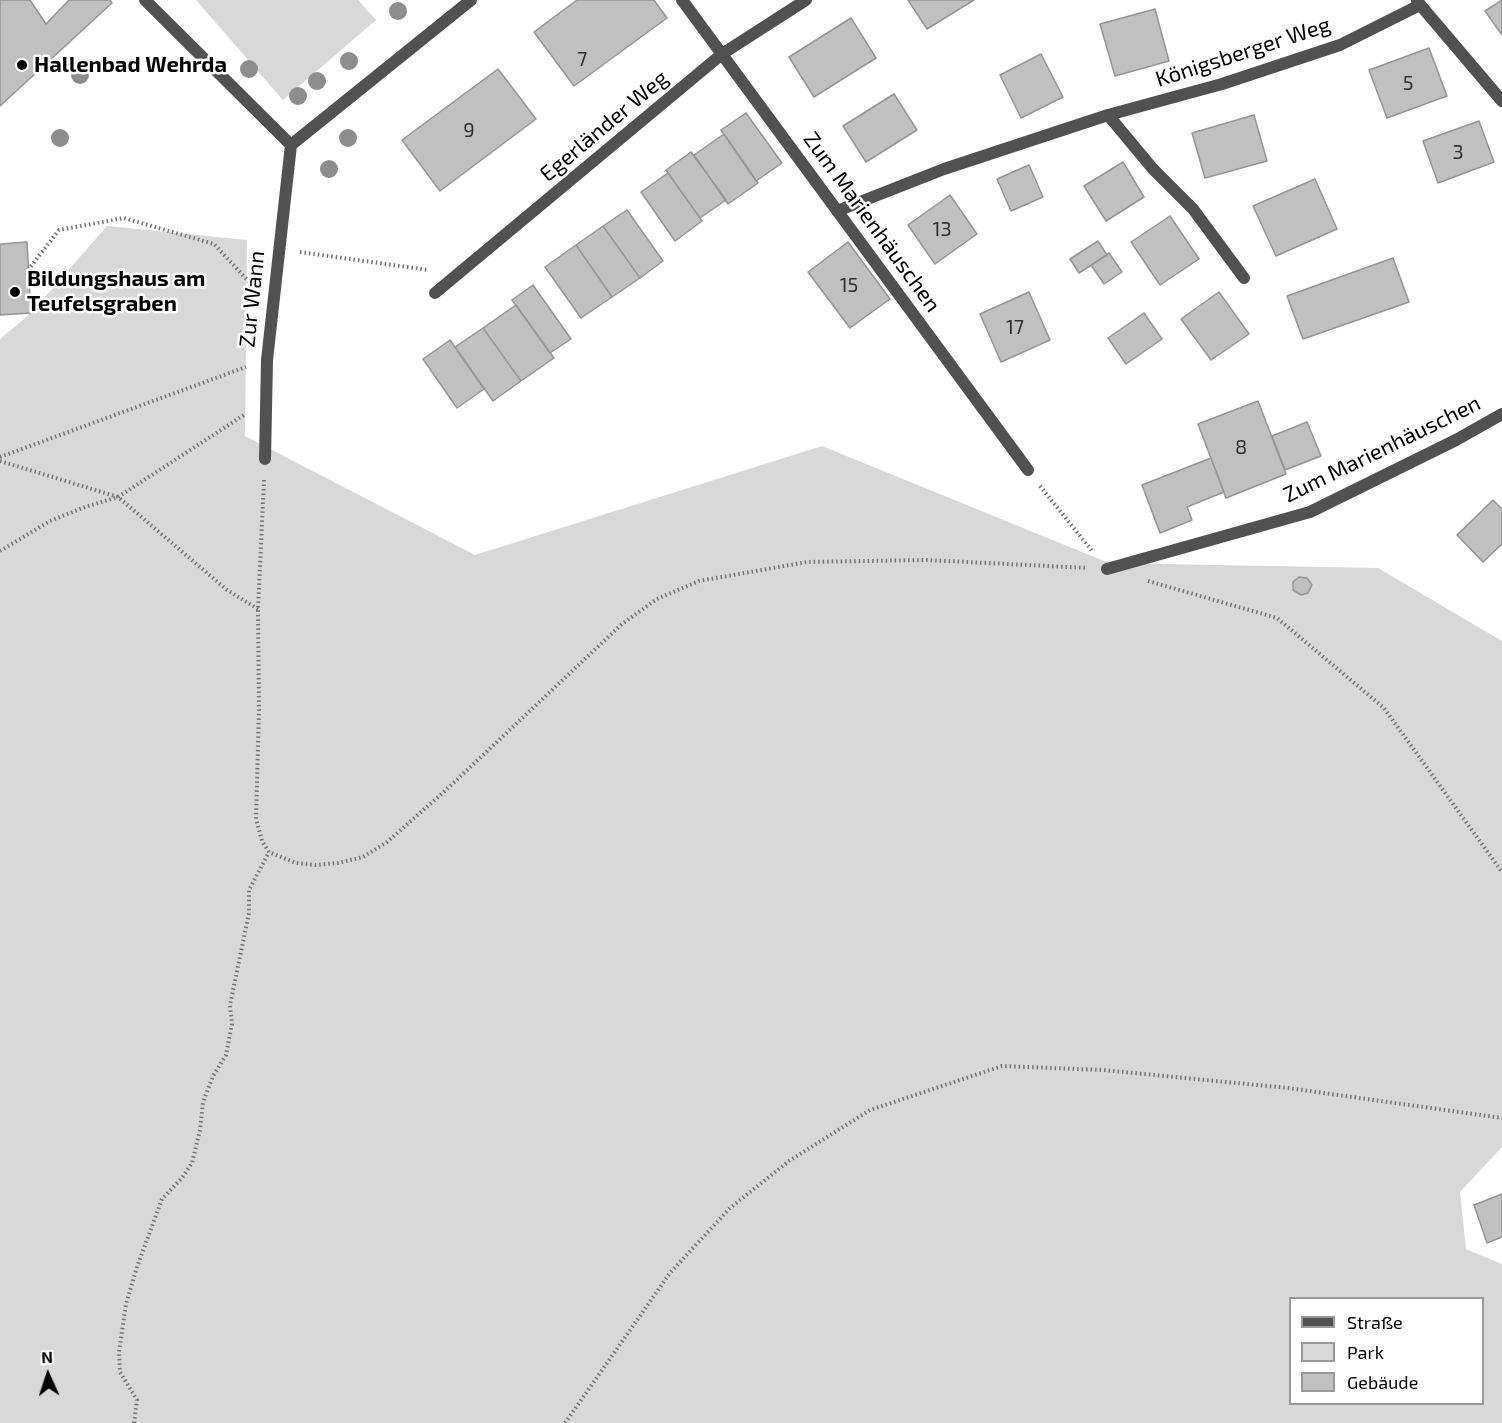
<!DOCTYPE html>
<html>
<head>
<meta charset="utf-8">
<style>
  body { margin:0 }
  #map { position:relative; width:1502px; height:1423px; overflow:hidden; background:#fff; font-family:"Exo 2",sans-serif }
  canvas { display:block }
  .legend { position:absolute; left:1289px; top:1297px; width:195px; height:108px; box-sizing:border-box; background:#fff; border:2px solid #999; margin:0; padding:8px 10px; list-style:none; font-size:18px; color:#000 }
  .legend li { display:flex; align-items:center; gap:12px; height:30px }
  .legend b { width:30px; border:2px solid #999 }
  .north { position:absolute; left:18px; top:1345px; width:60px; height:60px; -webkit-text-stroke:4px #fff; paint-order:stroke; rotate:357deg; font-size:16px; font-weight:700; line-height:24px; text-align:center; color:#000 }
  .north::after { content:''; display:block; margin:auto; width:21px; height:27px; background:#000; clip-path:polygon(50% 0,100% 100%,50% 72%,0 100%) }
</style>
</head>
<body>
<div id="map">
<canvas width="1502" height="1423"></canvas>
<ul class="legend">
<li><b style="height:8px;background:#515151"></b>Straße</li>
<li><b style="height:16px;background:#d8d8d8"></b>Park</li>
<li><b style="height:16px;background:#c0c0c0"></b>Gebäude</li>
</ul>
<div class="north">N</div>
</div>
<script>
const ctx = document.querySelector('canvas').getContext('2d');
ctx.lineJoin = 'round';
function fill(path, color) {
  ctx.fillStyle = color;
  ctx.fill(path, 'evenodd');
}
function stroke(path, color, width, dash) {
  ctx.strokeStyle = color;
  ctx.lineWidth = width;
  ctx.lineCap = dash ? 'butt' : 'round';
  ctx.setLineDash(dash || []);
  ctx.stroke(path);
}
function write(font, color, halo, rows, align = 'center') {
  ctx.font = font + ' "Exo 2",sans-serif';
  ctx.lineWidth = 5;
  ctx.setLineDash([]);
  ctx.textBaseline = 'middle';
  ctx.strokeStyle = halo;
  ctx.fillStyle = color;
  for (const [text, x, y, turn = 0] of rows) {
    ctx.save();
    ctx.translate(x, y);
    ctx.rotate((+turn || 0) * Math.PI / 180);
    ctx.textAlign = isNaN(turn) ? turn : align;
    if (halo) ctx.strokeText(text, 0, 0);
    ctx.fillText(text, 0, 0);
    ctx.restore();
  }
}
fill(new Path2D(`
  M196 0H358L376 20 283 100Z
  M107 226 247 240 245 436 475 555 822 446 1109 563 1378 568 1502 641V1147L1460 1192 1466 1249 1502 1264V1423H0V339L31 313ZM1290 1298H1482V1404H1290Z`), '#d8d8d8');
const building = new Path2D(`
  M0 0H30L46 24 69 0H110L112 3 0 106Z
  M577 0H654L667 18 574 86 534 32Z
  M908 0H974L927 29Z
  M1502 0V35L1485 11Z
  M1155 9 1169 61 1115 76 1100 24Z
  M851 18 876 58 814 97 789 57Z
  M1429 48 1447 96 1387 118 1369 70Z
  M1041 54 1063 97 1021 118 1000 75Z
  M498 69 536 119 440 191 402 140Z
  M894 94 917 130 866 162 843 126Z
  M746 113 782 163 756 181 721 130Z
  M1254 115 1267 161 1205 178 1192 133Z
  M1479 121 1494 162 1438 183 1423 141Z
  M724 134 758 183 728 204 694 155Z
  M691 152 726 200 700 218 666 170Z
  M1123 162 1144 197 1106 221 1084 186Z
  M1029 165 1043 197 1011 211 997 179Z
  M668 173 702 221 675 241 641 192Z
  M1315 179 1337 229 1276 256 1253 206Z
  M950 195 977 234 935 264 908 225Z
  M627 210 663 261 640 278 603 226Z
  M1170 216 1199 259 1160 285 1131 242Z
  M603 226 640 278 612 297 576 245Z
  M1098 241 1107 255 1079 273 1070 259Z
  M27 242 31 313 0 315V244Z
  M848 242 890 299 850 328 808 272Z
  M576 245 612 297 581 318 545 267Z
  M1109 253 1122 272 1104 284 1091 265Z
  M1393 258 1409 302 1303 339 1287 296Z
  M533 285 571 339 550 353 512 300Z
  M1029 292 1050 340 1001 362 980 314Z
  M1219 292 1249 334 1211 360 1181 319Z
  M516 305 554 358 521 381 483 328Z
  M1144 313 1162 339 1126 364 1108 338Z
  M483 328 521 381 493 401 455 347Z
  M450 340 484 389 457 408 423 359Z
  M1258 401 1286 474 1226 498 1198 424Z
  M1307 422 1321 456 1285 470 1272 436Z
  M1211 458 1224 492 1187 507 1192 520 1160 533 1142 485Z
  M1493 500 1502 509V544L1483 562 1457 535Z
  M1299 577 1307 578 1312 585 1308 593 1301 595 1293 590V582Z
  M1502 1194V1237L1487 1243 1474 1205Z`);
fill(building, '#c0c0c0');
stroke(building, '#959595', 1.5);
stroke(new Path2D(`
  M300 252 429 270
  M28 270 59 230 124 218 214 244 252 285
  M0 457 246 367
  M0 461 118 497 227 590 258 609
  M264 480 258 609 259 710 256 819 262 841 269 852 296 863 315 865 338 863 363 857 387 842 446 790 622 624 657 599 699 581 807 562 927 560 1088 568
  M1040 486 1093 552
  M0 551 50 521 85 507 118 497 244 415
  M1148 581 1277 618 1384 708 1502 872
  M134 1423 137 1400 120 1372 119 1352 126 1304 137 1267 162 1199 182 1178 192 1163 200 1130 203 1102 213 1076 226 1055 232 1024 230 1005 249 913V890L269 852
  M565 1423 670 1273 730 1208 789 1161 870 1110 1002 1066 1103 1070 1288 1088 1502 1118`), '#737373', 4, [1.5, 3]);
stroke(new Path2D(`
  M145 0 291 145 471 0
  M682 0 1028 470
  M1417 1 1502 101
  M1108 115 1153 169 1193 209 1244 278
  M837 211 944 169 1108 115 1222 84 1340 45 1420 5
  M435 293 722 54 806 0
  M265 459 267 360 291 145
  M1107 569 1310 512 1456 440 1502 414`), '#515151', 12);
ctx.fillStyle = '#8d8d8d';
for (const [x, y] of [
  [398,11],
  [349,61],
  [249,69],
  [80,75],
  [317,81],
  [298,96],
  [60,138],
  [348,138],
  [329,169]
]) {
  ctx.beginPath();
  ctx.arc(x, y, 9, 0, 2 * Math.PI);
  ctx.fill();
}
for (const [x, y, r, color] of [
  [22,65,6,"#000"],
  [15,292,6,"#000"]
]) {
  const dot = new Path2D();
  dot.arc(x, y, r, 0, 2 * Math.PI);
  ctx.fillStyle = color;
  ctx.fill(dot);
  stroke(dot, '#fff', 2);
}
write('20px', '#303030', null, [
  ["7",582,59],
  ["5",1408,83],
  ["9",469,130],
  ["3",1458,152],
  ["13",942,229],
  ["15",849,285],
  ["17",1015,327],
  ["8",1241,447]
]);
write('22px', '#000', '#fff', [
  ["Königsberger Weg",1243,52,-18],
  ["Egerländer Weg",604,126,-40],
  ["Zum Marienhäuschen",872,222,54],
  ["Zur Wann",252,299,-84],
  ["Zum Marienhäuschen",1382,449,-26]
]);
write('bold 22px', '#000', '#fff', [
  ["Hallenbad Wehrda",34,65],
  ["Bildungshaus am",27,279],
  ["Teufelsgraben",27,304]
], 'left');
</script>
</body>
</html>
